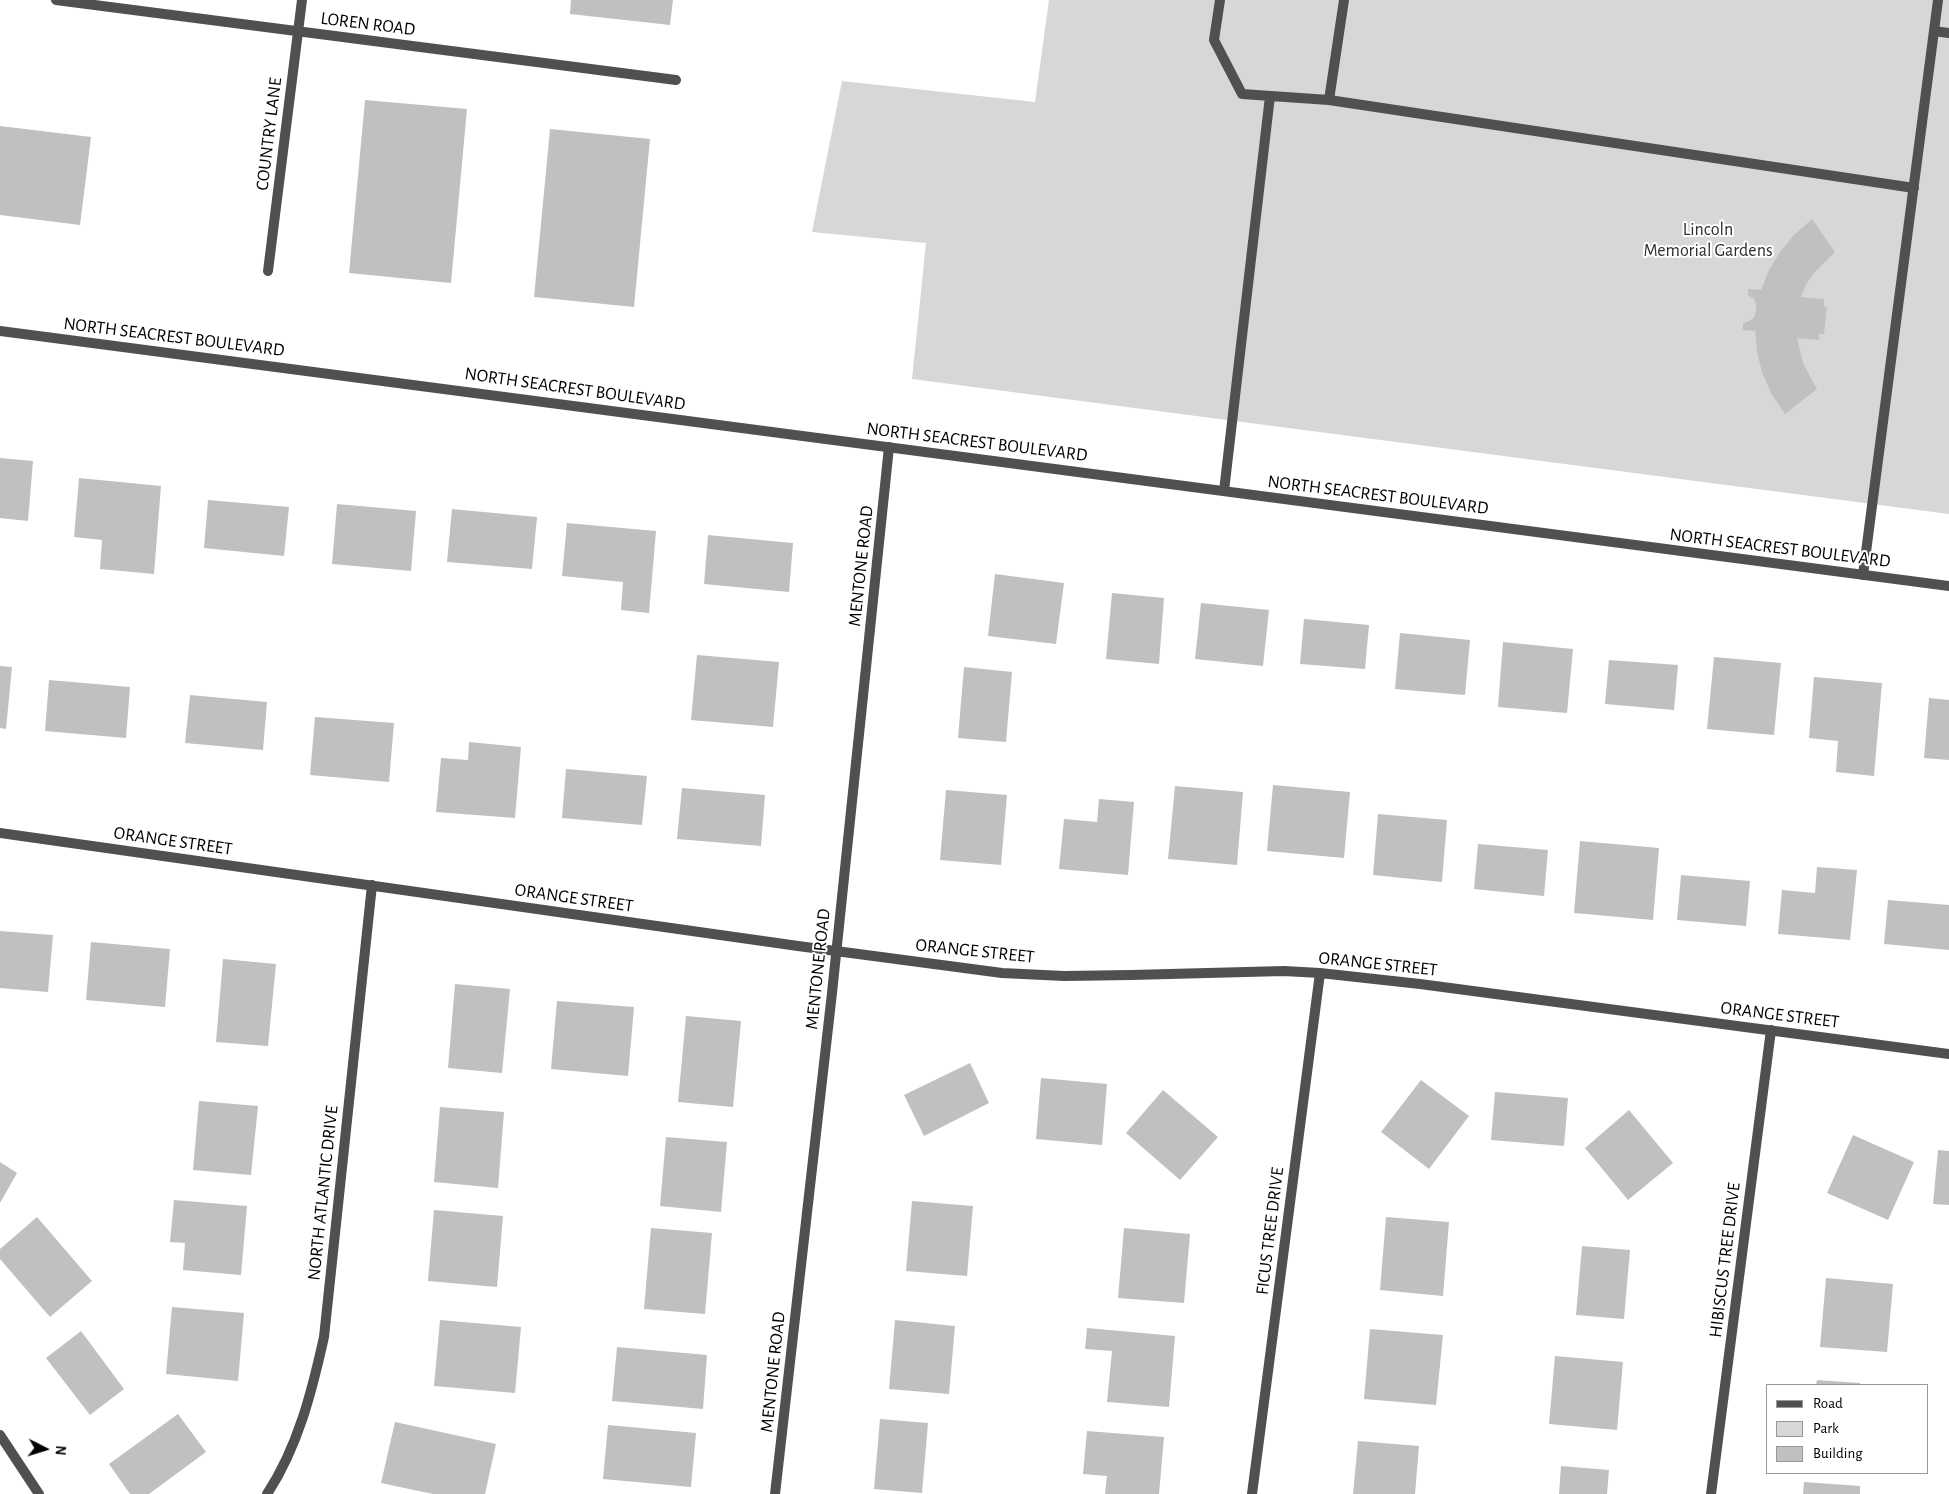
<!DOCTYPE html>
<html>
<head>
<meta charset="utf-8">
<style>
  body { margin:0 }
  #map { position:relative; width:1949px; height:1494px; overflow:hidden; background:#fff; font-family:"Alegreya Sans",sans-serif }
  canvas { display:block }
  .legend { position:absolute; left:1766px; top:1384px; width:162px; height:90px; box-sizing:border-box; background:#fff; border:1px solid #999; margin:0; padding:6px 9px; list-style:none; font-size:15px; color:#000 }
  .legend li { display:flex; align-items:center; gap:10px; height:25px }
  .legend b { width:25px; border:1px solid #999 }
  .north { position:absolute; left:20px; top:1424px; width:50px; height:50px; -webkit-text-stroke:4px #fff; paint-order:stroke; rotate:95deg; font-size:14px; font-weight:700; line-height:20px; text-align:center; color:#000 }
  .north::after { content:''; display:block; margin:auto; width:18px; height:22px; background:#000; clip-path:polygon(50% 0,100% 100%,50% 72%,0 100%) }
</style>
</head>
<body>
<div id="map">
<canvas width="1949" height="1494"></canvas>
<ul class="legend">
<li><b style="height:6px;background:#505050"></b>Road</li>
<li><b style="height:14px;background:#d7d7d7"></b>Park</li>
<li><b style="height:14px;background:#c0c0c0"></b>Building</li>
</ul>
<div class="north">N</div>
</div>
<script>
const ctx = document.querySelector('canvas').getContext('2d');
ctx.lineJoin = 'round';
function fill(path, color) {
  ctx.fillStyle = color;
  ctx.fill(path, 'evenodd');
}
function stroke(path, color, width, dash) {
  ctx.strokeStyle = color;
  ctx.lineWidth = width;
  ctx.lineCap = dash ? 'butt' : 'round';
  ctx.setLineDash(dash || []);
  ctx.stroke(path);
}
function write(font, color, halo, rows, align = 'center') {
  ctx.font = font + ' "Alegreya Sans",sans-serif';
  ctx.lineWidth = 4;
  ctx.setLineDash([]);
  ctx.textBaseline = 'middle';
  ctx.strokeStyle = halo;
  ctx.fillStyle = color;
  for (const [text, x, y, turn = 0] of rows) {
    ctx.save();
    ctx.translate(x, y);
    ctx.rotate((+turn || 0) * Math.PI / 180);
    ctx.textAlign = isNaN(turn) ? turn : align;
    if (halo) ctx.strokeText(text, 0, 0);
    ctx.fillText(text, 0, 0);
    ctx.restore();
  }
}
fill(new Path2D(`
  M1049 0H1949V514L912 379 926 243 812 232 842 81 1035 102Z`), '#d7d7d7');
fill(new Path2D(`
  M571 0H673L670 25 570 14Z
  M365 100 467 109 451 283 349 273Z
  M0 126 91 137 80 225 0 215Z
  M550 129 650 139 634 307 534 297Z
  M1812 219 1835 252 1814 273 1806 284 1801 297 1824 299V307H1827L1824 334H1819V340L1797 338 1803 363 1817 389 1785 414 1771 393 1762 372 1757 352 1755 331 1743 330V324L1754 318 1756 311V305L1754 299 1748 295V289L1761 290 1769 270 1780 252 1794 235Z
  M0 458 33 461 28 521 0 518Z
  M79 478 161 486 154 574 100 569 102 540 74 537Z
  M208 500 289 507 284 556 204 548Z
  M337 504 416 511 411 571 332 564Z
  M452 509 537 517 532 569 447 562Z
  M567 523 656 531 649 613 621 610 623 582 562 576Z
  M708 535 793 543 789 592 704 584Z
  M995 574 1064 583 1056 644 988 636Z
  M1112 593 1164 598 1159 664 1106 659Z
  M1201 603 1269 610 1263 666 1195 659Z
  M1304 619 1369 625 1365 669 1300 664Z
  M1400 633 1470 640 1465 695 1395 689Z
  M1503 642 1573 649 1567 713 1498 707Z
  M697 655 779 662 773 727 691 720Z
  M1714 657 1781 663 1774 735 1707 729Z
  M1609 660 1678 665 1674 710 1605 704Z
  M0 666 12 667 6 729 0 728Z
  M964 667 1012 672 1006 742 958 738Z
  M1814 677 1882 683 1874 776 1836 772 1838 741 1809 738Z
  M49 680 130 687 126 738 45 731Z
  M190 695 267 702 263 750 185 743Z
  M1929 698 1949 700V760L1924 758Z
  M315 717 394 723 389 782 310 775Z
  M469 742 521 747 515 818 436 812 441 758 468 760Z
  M566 769 647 776 642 825 562 818Z
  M1273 785 1350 792 1344 858 1267 851Z
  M1175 786 1243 792 1237 865 1168 859Z
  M682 788 765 795 761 846 677 839Z
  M946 790 1007 795 1001 865 940 860Z
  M1099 799 1134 802 1128 875 1059 869 1064 819 1097 822Z
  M1378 814 1447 820 1442 882 1373 875Z
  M1580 841 1659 848 1653 920 1574 913Z
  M1478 844 1548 850 1544 896 1474 889Z
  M1817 867 1857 870 1850 940 1778 934 1782 890 1815 893Z
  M1681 875 1750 881 1746 926 1677 920Z
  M1888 900 1949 905V950L1884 944Z
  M0 931 53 935 48 992 0 988Z
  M91 942 170 949 165 1007 86 1000Z
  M223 959 276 964 268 1046 216 1042Z
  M455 984 510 989 502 1073 448 1068Z
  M557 1001 634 1007 628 1076 551 1069Z
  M686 1016 741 1021 733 1107 678 1102Z
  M970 1063 989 1103 924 1136 904 1095Z
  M1041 1078 1107 1084 1102 1145 1036 1139Z
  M1421 1080 1469 1116 1429 1169 1381 1132Z
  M1163 1090 1218 1137 1180 1180 1126 1133Z
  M1495 1092 1568 1098 1564 1146 1491 1140Z
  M199 1101 258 1106 251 1175 193 1170Z
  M440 1107 504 1112 498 1188 434 1182Z
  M1629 1110 1673 1163 1628 1200 1585 1148Z
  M1853 1135 1914 1162 1888 1220 1827 1193Z
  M666 1137 727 1142 721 1212 660 1206Z
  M1938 1150 1949 1151V1205L1933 1204Z
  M0 1162 17 1173 0 1203Z
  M174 1200 247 1206 241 1275 183 1270 185 1243 170 1242Z
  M912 1201 973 1206 967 1276 906 1271Z
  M434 1210 503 1216 497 1287 428 1281Z
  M37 1217 92 1281 50 1317 0 1259V1249Z
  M1386 1217 1449 1222 1443 1296 1380 1290Z
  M651 1228 712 1233 705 1314 644 1309Z
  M1124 1228 1190 1234 1184 1303 1118 1298Z
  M1582 1246 1630 1250 1624 1319 1576 1315Z
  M1826 1278 1893 1284 1887 1352 1820 1347Z
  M172 1307 244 1313 238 1381 166 1374Z
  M440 1320 521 1327 515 1393 434 1386Z
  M895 1320 955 1326 949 1394 889 1389Z
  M1087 1328 1175 1336 1169 1407 1107 1402 1112 1351 1085 1349Z
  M1370 1329 1443 1335 1436 1405 1364 1399Z
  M81 1331 124 1389 90 1415 46 1358Z
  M617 1347 707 1355 703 1409 612 1401Z
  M1555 1356 1623 1362 1617 1430 1549 1424Z
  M1817 1380 1860 1383V1385H1816Z
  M178 1414 206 1452 149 1494H130L109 1464Z
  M880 1419 928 1423 922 1493 874 1489Z
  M395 1422 496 1444 485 1494H433L381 1483Z
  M608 1425 696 1433 691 1487 603 1479Z
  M1087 1431 1164 1437 1159 1494H1105L1107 1476 1083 1474Z
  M1358 1441 1419 1446 1415 1494H1353Z
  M1561 1466 1609 1470 1607 1494H1559Z
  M1804 1482 1860 1486V1494H1803Z`), '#c0c0c0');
stroke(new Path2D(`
  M1220 0 1214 40 1242 94 1329 100 1344 0
  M1934 31 1949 33
  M1329 100 1914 188
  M1224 491 1270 96
  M1863 575 1938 0`), '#505050', 10);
stroke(new Path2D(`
  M56 0 676 80
  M268 271 302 0
  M0 833 798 946 1002 973 1064 976 1131 975 1284 971 1320 973 1420 984 1949 1054
  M0 1435 39 1494
  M267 1494C298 1447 312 1391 324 1337L372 885
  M775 1494 832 993 889 447
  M1252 1494 1320 973
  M1711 1494 1771 1030`), '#505050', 10);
stroke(new Path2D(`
  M0 331 1949 586`), '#505050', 10);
write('18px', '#000', '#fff', [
  ["LOREN ROAD",368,24,7],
  ["COUNTRY LANE",269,134,-83],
  ["NORTH SEACREST BOULEVARD",174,337,7],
  ["NORTH SEACREST BOULEVARD",575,389,8],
  ["NORTH SEACREST BOULEVARD",977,442,7],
  ["NORTH SEACREST BOULEVARD",1378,495,7],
  ["NORTH SEACREST BOULEVARD",1780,548,7],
  ["MENTONE ROAD",861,566,-84],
  ["ORANGE STREET",173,841,8],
  ["ORANGE STREET",574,898,8],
  ["ORANGE STREET",975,951,6],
  ["ORANGE STREET",1378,964,6],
  ["MENTONE ROAD",818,969,-84],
  ["ORANGE STREET",1780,1015,7],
  ["NORTH ATLANTIC DRIVE",323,1193,-84],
  ["FICUS TREE DRIVE",1270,1231,-83],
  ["HIBISCUS TREE DRIVE",1725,1260,-83],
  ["MENTONE ROAD",773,1372,-84]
]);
write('18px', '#2e2e2e', '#fff', [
  ["Lincoln",1708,230],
  ["Memorial Gardens",1708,251]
]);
</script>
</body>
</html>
